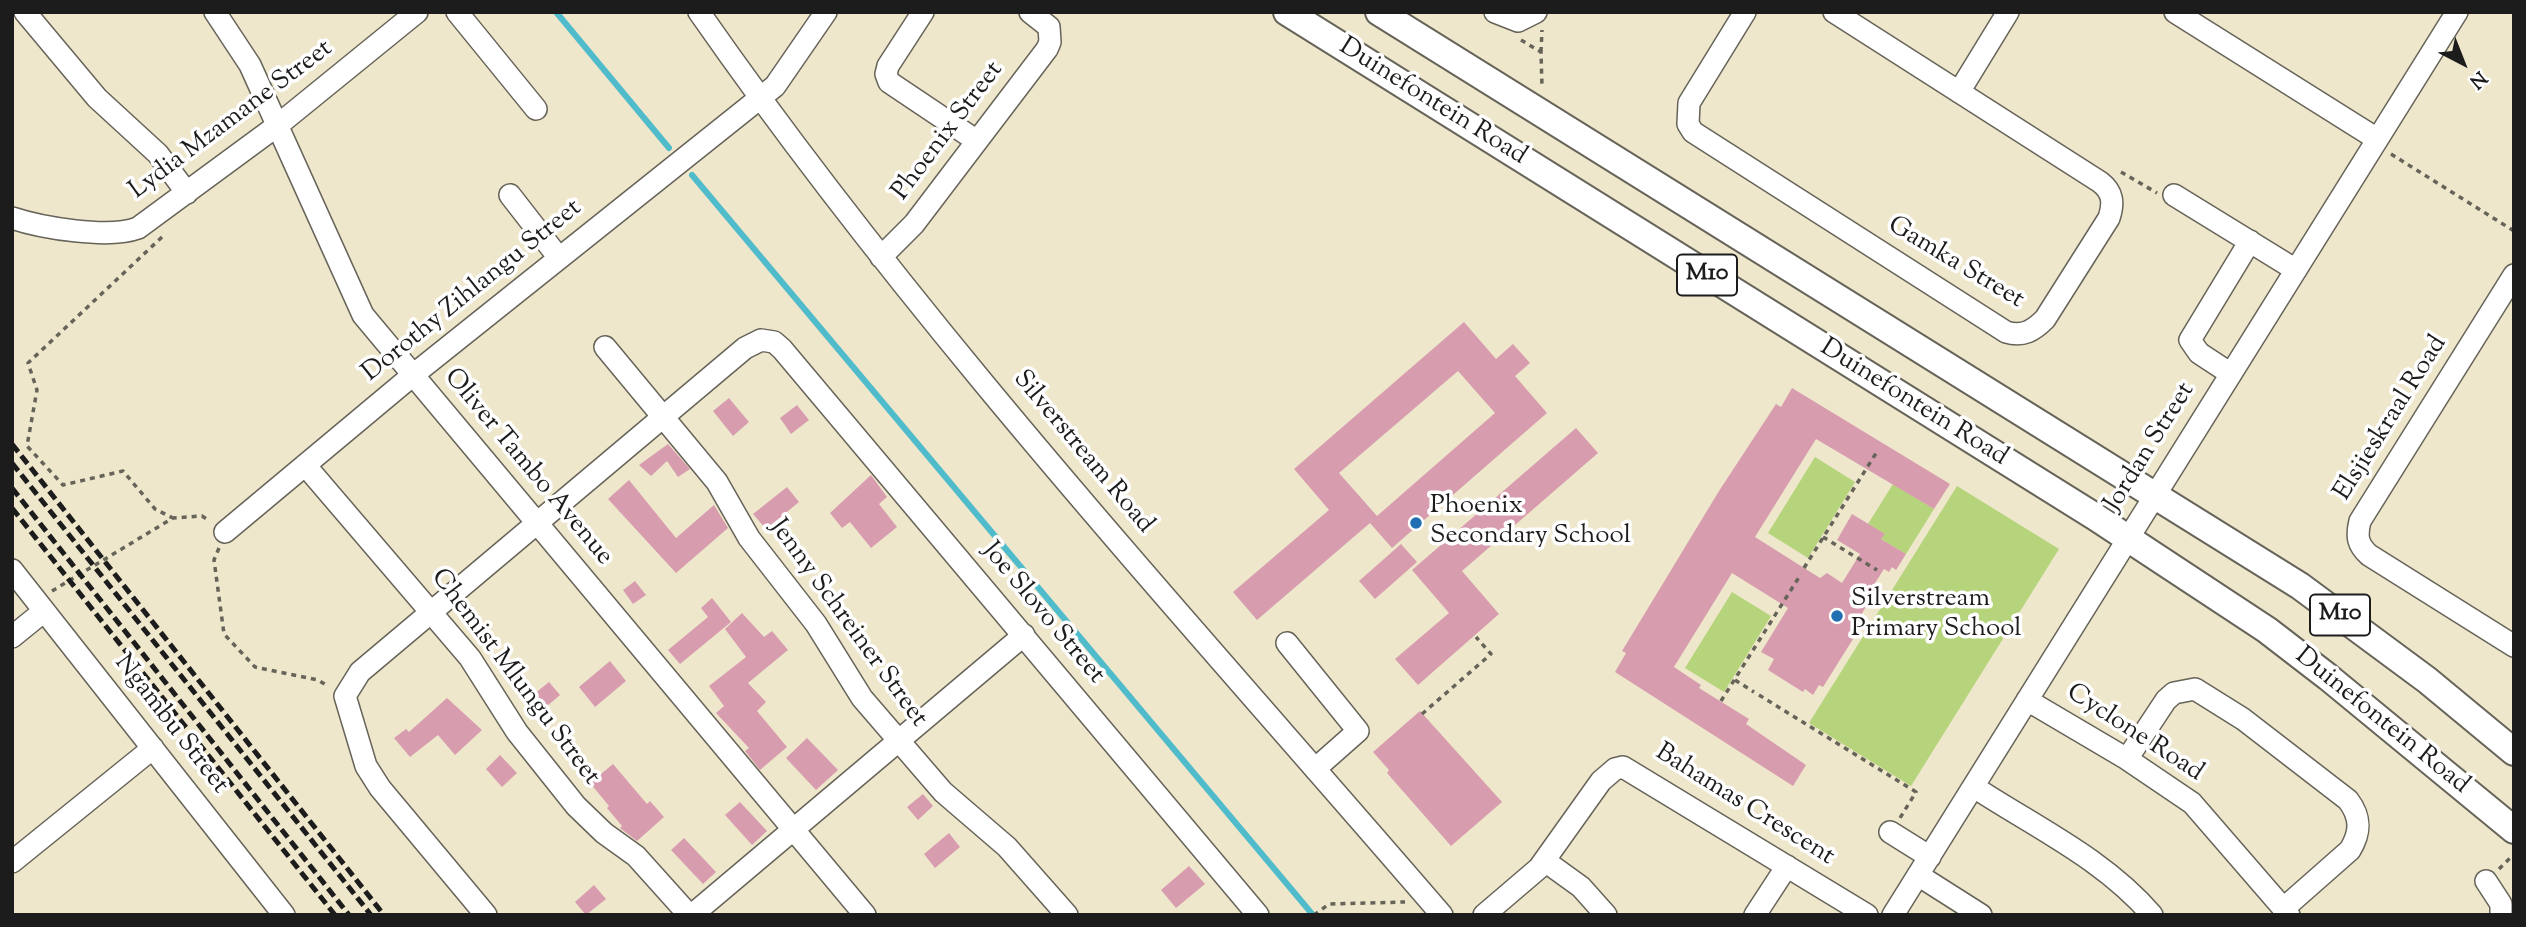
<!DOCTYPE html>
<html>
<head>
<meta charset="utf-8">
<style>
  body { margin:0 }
  #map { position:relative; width:2526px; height:927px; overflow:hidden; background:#efe7cb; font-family:"Sorts Mill Goudy",serif }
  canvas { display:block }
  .frame { position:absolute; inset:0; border:14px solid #1c1c1c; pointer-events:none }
  .north { position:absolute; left:2428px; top:28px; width:70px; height:70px; -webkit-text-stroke:5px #fff; paint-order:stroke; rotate:138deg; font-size:19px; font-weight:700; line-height:28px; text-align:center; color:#1c1c1c }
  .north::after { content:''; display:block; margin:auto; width:24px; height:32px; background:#1c1c1c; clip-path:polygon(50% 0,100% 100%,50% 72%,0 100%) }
</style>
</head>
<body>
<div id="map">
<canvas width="2526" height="927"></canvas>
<div class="frame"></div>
<div class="north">N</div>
</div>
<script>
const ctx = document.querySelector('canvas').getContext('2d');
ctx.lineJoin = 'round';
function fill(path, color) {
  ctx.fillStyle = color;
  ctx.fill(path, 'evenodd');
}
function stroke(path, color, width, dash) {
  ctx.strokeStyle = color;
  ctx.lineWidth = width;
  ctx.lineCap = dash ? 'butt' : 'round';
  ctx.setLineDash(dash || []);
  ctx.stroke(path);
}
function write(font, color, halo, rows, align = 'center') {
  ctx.font = font + ' "Sorts Mill Goudy",serif';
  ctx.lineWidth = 7;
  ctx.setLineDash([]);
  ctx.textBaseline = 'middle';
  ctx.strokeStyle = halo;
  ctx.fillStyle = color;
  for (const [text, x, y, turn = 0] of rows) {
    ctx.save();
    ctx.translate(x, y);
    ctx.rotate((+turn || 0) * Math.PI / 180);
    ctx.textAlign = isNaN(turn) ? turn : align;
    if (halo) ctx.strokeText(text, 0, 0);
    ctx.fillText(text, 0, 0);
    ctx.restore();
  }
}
fill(new Path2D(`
  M1815 457 1855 482 1808 558 1768 533Z
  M1893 484 1934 509 1906 554 1881 539 1884 534 1868 524Z
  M1957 486 2059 549 1911 786 1809 723Z
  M1732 592 1771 616 1724 692 1685 668Z`), '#b5d47b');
stroke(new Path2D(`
  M556 12 669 148
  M692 175 1313 915`), '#50bccb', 6);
fill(new Path2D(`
  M1464 322 1496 359 1513 344 1530 363 1515 376 1547 413 1392 548 1370 523 1257 620 1233 592 1329 510 1294 469ZM1458 371 1495 413 1377 516 1339 473Z
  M1792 388 1950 484 1934 509 1816 439 1755 537 1820 578 1827 573 1842 583 1860 554 1837 540 1852 514 1885 534 1881 539 1906 554 1896 570 1892 567 1889 572 1884 569 1866 597 1870 600 1858 620 1863 623 1823 687 1819 685 1813 695 1805 689 1803 692 1768 670 1774 659 1761 652 1788 608 1732 573 1674 667 1701 685 1699 688 1749 719 1746 724 1806 765 1793 786 1615 672 1626 653 1622 651 1719 491 1776 404 1781 407Z
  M729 398 749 422 733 436 713 411Z
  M797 405 809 420 791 434 780 418Z
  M1576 428 1598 453 1462 571 1499 614 1418 685 1395 659 1449 613 1412 570Z
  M668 444 690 469 678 477 667 461 651 476 639 465Z
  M871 475 887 497 879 504 897 527 871 548 850 522 842 528 830 513Z
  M629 480 676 538 714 505 728 528 676 573 608 499Z
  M787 487 799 502 766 529 753 514Z
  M1401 544 1417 562 1375 599 1359 581Z
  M635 581 646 595 633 604 623 590Z
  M712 598 731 622 680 664 668 650 708 617 701 608Z
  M742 613 764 637 772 631 788 650 748 683 766 702 757 711 787 747 760 770 745 751 749 748 716 713 724 706 709 686 746 657 725 629Z
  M610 661 626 681 595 707 579 687Z
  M549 682 560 695 539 713 528 699Z
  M447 698 482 730 455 755 438 735 410 757 394 738 406 729 409 732Z
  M1420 711 1502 802 1451 846 1387 773 1389 770 1373 752Z
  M807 738 838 770 816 790 786 758Z
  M500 755 517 773 502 787 486 769Z
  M613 764 647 804 650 801 664 817 637 841 620 828 622 826 607 808 609 806 590 783Z
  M923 794 933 806 918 820 907 807Z
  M740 802 767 831 752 845 725 815Z
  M949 833 960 847 935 868 924 854Z
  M684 838 716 872 703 884 671 850Z
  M1189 866 1205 884 1176 908 1161 890Z
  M594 885 606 899 586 915 575 902Z`), '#d79daf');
const minor = new Path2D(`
  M25 12 97 98 158 154 187 193
  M215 12 250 65 363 315 865 915
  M457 12 536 109
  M699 12C922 332 1188 620 1442 915
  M923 12 888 66 886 74 889 82 977 141
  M1495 12 1518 21 1536 12
  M1745 12 1689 103 1688 124 1693 132 2006 332C2023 337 2033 331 2045 319L2109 218C2114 203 2113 192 2100 182L1834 12
  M2175 12 2377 139
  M1959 92 2008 12
  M510 195 559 258
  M2174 195 2296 270
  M12 218C42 228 109 239 138 228L278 125 417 12
  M881 257 914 224 1047 49 1050 42 1049 27 1030 12
  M2514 275 2360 521C2356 537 2358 545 2369 555L2514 646
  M605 347 717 482 749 538 816 624 862 698 943 792 1007 847 1067 915
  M2231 374 2199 353 2190 340 2250 241
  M305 465 470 658 517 732 576 806 604 833 636 856 689 915
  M225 532 413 375 775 86 826 12
  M12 570 284 915
  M12 637 44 611
  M1287 643 1358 731 1315 769
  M2027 700 2127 759 2192 803 2289 915
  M2127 759 2166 700 2174 693 2195 689 2243 719 2348 800C2361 817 2361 832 2350 850L2283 909
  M1974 787C2035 827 2104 859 2152 915
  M1890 832 1930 857
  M1545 861 1581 887 1606 915
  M12 862 153 748
  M1918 875 1981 915
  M2486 881 2501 904V915
  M486 915 380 788 366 766 345 696 360 672 745 348 761 340 774 342 782 349 1258 915
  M692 915 1024 635
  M1484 915 1539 868 1601 781 1615 769 1623 767 1867 915
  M1755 915 1787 866
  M1893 915 2457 12`);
const major = new Path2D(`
  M1287 12 2094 516 2267 630 2328 677 2514 830
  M1379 12 2300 586 2427 680 2514 752`);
stroke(minor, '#666359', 24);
stroke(major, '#666359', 30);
stroke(new Path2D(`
  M1521 40 1541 52 1542 87
  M1541 52 1542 30
  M2391 154 2514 231
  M2121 172 2157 193
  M162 237 28 363 37 390 27 446 63 485 123 471 155 509 173 518
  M1823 537 1877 570
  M219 548 214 560 224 634 255 667 318 680 328 686
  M1804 568 1878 450
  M52 591 173 518 202 516 210 521
  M1735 680 1754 692
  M1759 695 1916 792 1900 818
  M1721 701 1801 574
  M1422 714 1491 654 1476 637
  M2499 869 2513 855
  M1314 915 1329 904 1405 902`), '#666359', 3.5, [5, 5]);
stroke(minor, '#fff', 21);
stroke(major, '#fff', 26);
stroke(new Path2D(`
  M12 444 384 915
  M12 463 371 915
  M12 488 349 915
  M12 508 335 915`), '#1c1c1c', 5, [10, 5]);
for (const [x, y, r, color] of [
  [1416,523,7,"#1f6fb2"],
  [1837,616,7,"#1f6fb2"]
]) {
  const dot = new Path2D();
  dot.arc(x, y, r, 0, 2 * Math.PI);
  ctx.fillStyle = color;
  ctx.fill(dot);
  stroke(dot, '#fff', 2.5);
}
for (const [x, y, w] of [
  [1707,275,60],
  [2340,615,60]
]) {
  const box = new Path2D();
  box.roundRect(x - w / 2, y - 20.5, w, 41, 5);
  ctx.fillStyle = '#fff';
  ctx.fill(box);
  stroke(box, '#1c1c1c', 2);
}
write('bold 24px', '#1c1c1c', null, [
  ["M10",1707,275],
  ["M10",2340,615]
]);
write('26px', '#1c1c1c', '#fff', [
  ["Duinefontein Road",1432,103,32],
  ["Lydia Mzamane Street",232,121,-37],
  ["Phoenix Street",949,132,-53],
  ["Gamka Street",1955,264,31],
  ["Dorothy Zihlangu Street",473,292,-39],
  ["Duinefontein Road",1913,404,32],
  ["Elsjieskraal Road",2392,419,-58],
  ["Jordan Street",2151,448,-58],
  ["Silverstream Road",1082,453,50],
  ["Oliver Tambo Avenue",527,468,50],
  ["Joe Slovo Street",1042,614,50],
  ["Jenny Schreiner Street",847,624,54],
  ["Chemist Mlungu Street",514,678,53],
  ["Duinefontein Road",2381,722,39],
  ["Ngambu Street",170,725,52],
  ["Cyclone Road",2134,734,33],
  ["Bahamas Crescent",1744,806,32]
]);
write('26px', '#1c1c1c', '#fff', [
  ["Phoenix",1430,508],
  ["Secondary School",1430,538],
  ["Silverstream",1851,601],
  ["Primary School",1851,631]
], 'left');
</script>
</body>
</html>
